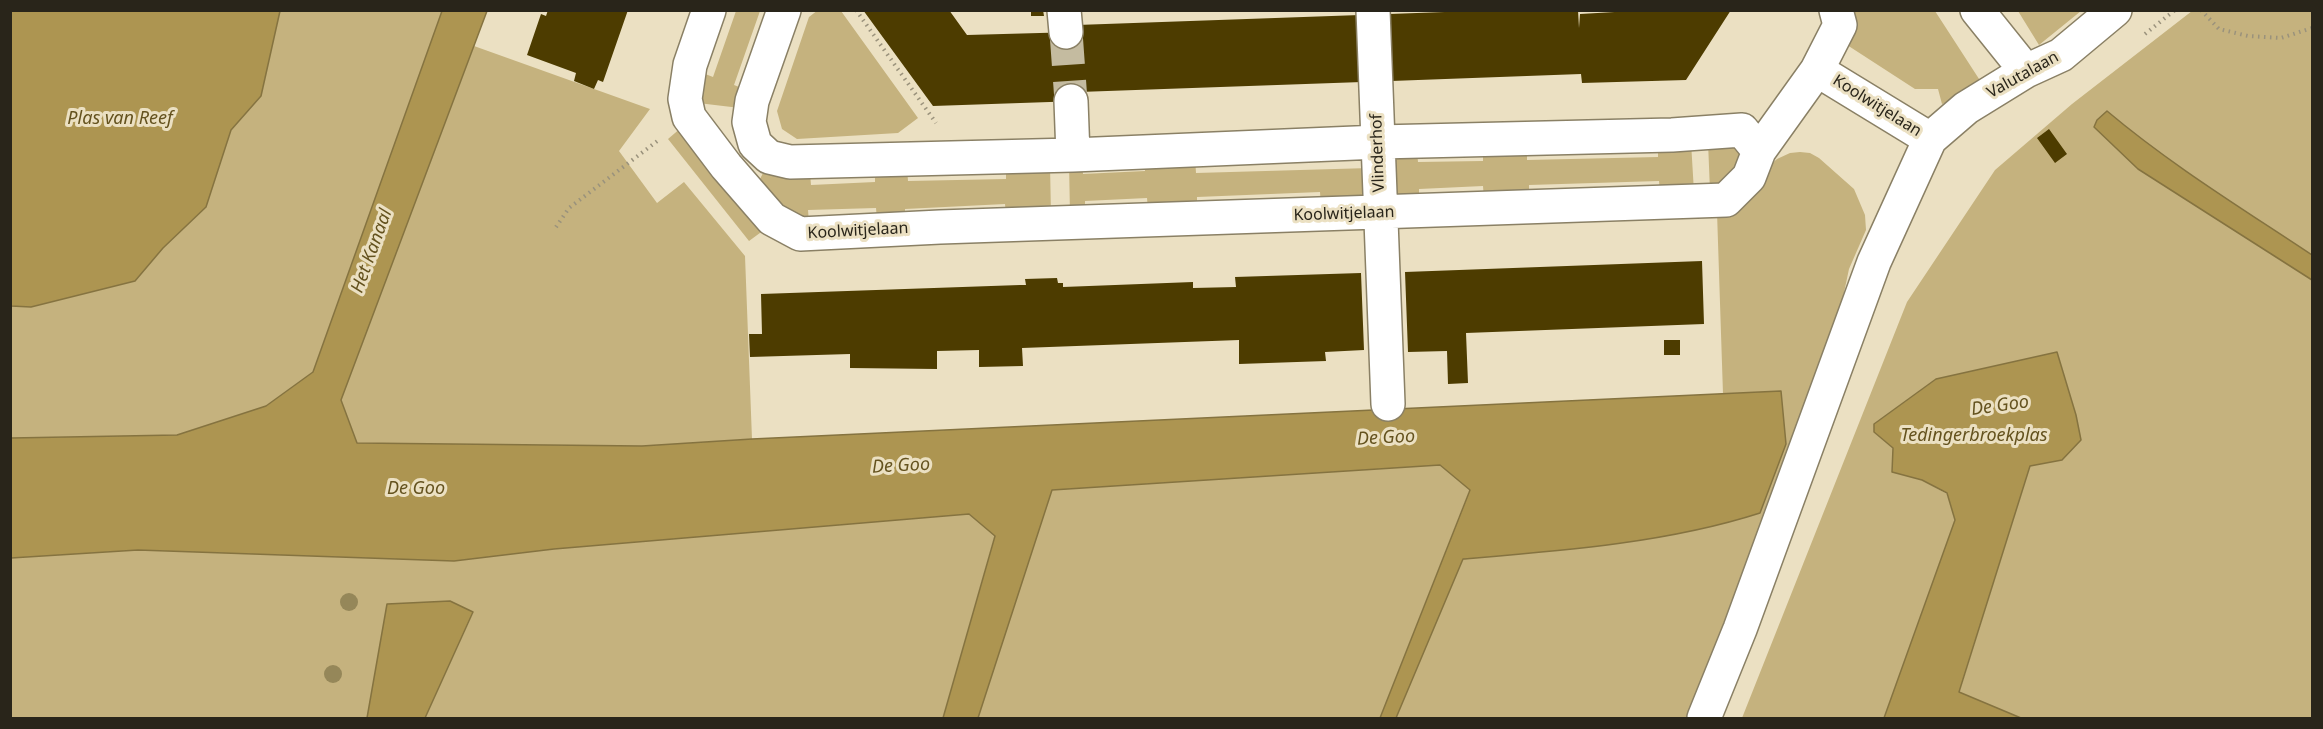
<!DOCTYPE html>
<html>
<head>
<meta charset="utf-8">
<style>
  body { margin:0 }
  #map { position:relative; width:2323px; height:729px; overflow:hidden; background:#ebe0c2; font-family:"Noto Sans",sans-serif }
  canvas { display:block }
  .frame { position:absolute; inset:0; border:12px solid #29251a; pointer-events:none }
</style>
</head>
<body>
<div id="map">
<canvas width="2323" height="729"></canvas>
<div class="frame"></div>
</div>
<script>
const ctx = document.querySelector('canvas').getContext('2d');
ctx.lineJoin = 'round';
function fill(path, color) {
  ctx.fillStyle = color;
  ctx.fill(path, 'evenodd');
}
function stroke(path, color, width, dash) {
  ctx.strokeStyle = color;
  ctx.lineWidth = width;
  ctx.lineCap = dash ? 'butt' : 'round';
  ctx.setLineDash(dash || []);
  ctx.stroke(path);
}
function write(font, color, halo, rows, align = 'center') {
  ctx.font = font + ' "Noto Sans",sans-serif';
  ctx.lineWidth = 6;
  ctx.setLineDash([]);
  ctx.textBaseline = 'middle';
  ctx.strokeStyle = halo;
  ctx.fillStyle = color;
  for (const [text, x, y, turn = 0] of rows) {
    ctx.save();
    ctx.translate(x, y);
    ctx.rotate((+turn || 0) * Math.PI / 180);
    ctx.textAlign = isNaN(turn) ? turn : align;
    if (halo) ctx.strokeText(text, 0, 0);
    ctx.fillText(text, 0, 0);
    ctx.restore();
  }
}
fill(new Path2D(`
  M818 10 841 11 918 118 898 133 797 139 782 129 777 111 809 17Z
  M280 11H442L313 372 266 406 177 435 11 438V306L31 307 135 281 163 248 206 207 231 130 261 96Z
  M736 11H760L734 85 747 90 740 108 698 103 700 72 713 77Z
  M1855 11H1935L1981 82 1955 100 1942 104 1938 89H1915L1844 43 1852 12Z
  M2018 11H2081L2039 45Z
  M2192 11H2312V718H2021L1959 693 2030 466 2062 460 2076 415 2057 352 1936 379 1874 424V432L1893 448 1892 472 1922 480 1947 494 1955 520 1884 718H1742L1907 302 1995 170 2072 104Z
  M474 46 650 109 619 151 657 203 684 182 745 256 752 439 642 446 357 443 341 400Z
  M682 127 764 230 749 241 668 139Z
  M1691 142 1694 192 1660 193 1659 181 1529 185V197L1484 199 1483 186 1419 189V202L1388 204 1387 152 1417 151 1418 162 1483 161V149L1527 147V160L1658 157V144Z
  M1708 142 1740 144 1746 166 1710 191Z
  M1800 152 1810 153 1819 158 1854 189 1865 215 1866 230 1849 269 1842 302 1772 515 1692 718H1396L1463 559C1560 551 1667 543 1760 513L1781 391 1723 394 1717 212 1777 159 1790 153Z
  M1195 158 1196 173 1370 168 1371 203 1321 205 1320 192 1197 197V209L1148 210 1147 198 1085 201V213L1070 214 1069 163H1082L1083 174 1145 171V162Z
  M1050 165 1051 215H1006L1005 204 905 209V220H877L876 208 808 210 809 223 795 219 757 185 764 171 810 173 811 185 875 182V169L907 168 908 181 1006 179V166Z
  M1440 465 1470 489 1380 718H978L1051 490Z
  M969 514 995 535 943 718H425L473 613 450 601 387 605 367 718H11V558L138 550 454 561 554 549Z`), '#c5b27e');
const water = new Path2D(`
  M11 10 280 11 261 96 231 130 206 207 163 248 135 281 31 307 11 306Z
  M442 11H487L341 400 357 443 642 446 752 439 1781 391 1786 444 1760 513C1667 543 1560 551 1463 559L1396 718H1380L1470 490 1440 465 1052 490 978 718H943L995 536 969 514 554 549 454 561 138 550 11 558V438L177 435 266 406 313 372Z
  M2107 111C2171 165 2243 209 2312 255V280L2138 169 2094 127 2097 120Z
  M2057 352 2076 415 2081 440 2062 460 2030 466 1959 692 2021 718H1884L1955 520 1947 493 1922 480 1892 472 1893 448 1874 432V424L1936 379Z
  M450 601 473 612 425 718H367L387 604Z`);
fill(water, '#ad9551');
stroke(water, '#857340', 1.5);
fill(new Path2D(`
  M548 10H628L603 82 598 80 594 89 574 81 576 73 527 55 541 14 546 16Z
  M863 10H949L967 35 1076 32 1077 25 1360 15 1362 82 1079 92V101L933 106Z
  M1031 10H1043L1044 16H1031Z
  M1500 10H1578L1579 28 1580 14 1649 10H1731L1686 80 1582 83 1581 74 1391 81 1389 14Z
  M2049 129 2067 154 2055 163 2037 138Z
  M1702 261 1704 324 1466 333 1468 383 1448 384 1447 351 1408 352 1405 272Z
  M1361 273 1364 350 1325 352 1326 361 1239 364V340L1022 348 1023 366 979 367V350L937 351V369L850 368V354L750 357 749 334H762L761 294 1020 285H1026L1025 279 1057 278 1058 283H1063V287L1193 282V288L1236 287 1235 277Z
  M1664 340H1680V355H1664Z`), '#4d3c00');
stroke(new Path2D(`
  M1066 32 1071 101`), '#c4bba0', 33, [33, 16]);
const minor = new Path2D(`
  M709 10 690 65 685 99 689 117 726 166 772 219 800 234 940 227 1726 200 1749 177 1759 151 1817 70 1930 139
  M784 10 752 101 749 122 755 144 769 157 790 162 1073 155 1379 142 1672 135 1742 130 1759 151
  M1064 10 1066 32
  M1373 10 1388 404
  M1977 10 2026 71
  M1817 70 1840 25 1836 10
  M1071 101 1073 155
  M1704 718 1740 629 1874 262 1930 139 1966 108 2026 71 2061 55 2115 10`);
stroke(minor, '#8a8065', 36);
stroke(new Path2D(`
  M856 10 936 123
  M2201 10 2219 29 2248 36 2281 38 2312 28
  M2145 34 2175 10
  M556 227 569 208 660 139`), '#9a927c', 4, [1.5, 4.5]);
stroke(minor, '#fff', 33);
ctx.fillStyle = '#958759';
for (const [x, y] of [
  [349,602],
  [333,674]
]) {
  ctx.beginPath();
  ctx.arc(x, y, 9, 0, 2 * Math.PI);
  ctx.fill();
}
write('16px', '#29251a', '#ebe0c2', [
  ["Valutalaan",2023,75,-29],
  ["Koolwitjelaan",1877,106,32],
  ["Vlinderhof",1378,153,-92],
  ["Koolwitjelaan",1344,214,-2],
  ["Koolwitjelaan",858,231,-3]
]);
write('italic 18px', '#64521e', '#ebe0c2', [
  ["Plas van Reef",120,119],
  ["Het Kanaal",372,251,-70],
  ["De Goo",2000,406,-8],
  ["Tedingerbroekplas",1974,436],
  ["De Goo",1386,438,-3],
  ["De Goo",901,466,-3],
  ["De Goo",416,489]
]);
</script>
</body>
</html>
